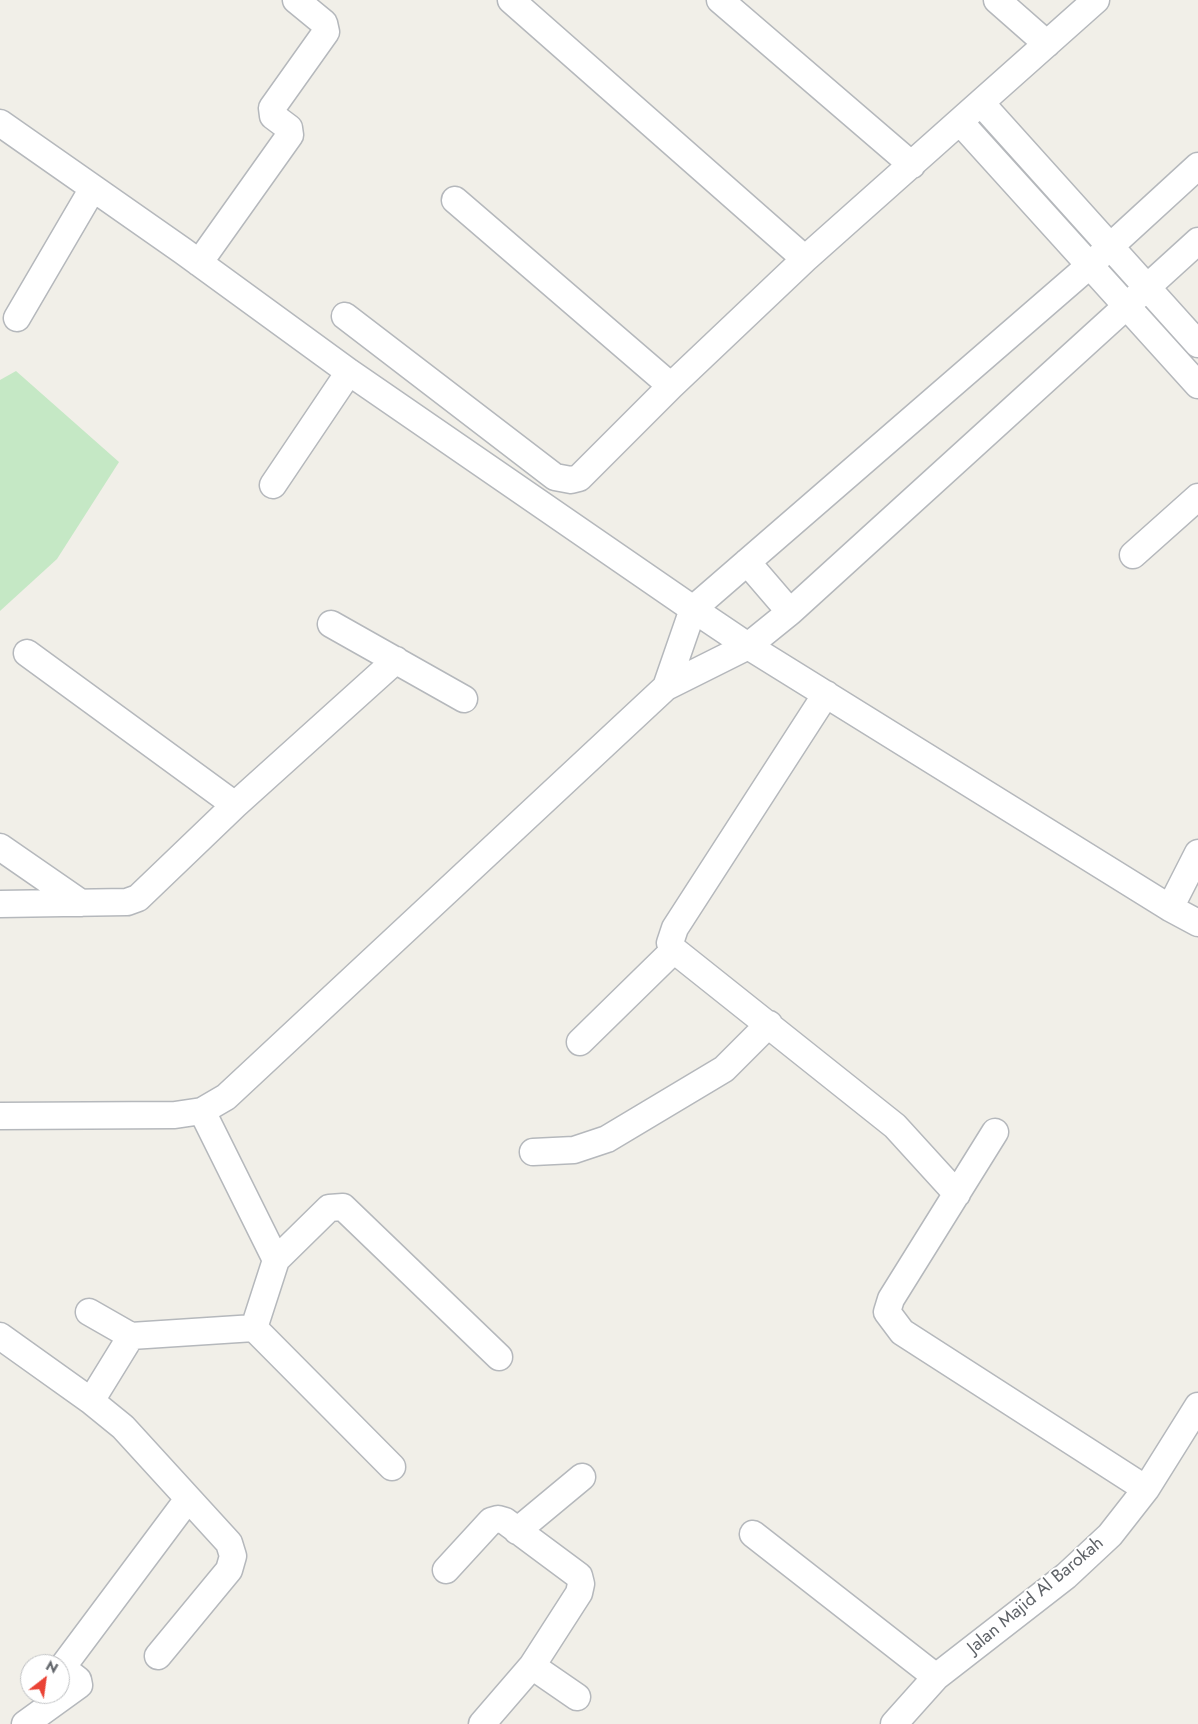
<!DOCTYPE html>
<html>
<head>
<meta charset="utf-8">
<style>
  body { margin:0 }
  #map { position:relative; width:1198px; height:1724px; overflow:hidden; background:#f1efe8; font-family:Jost,sans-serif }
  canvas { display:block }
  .north { position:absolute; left:20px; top:1654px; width:50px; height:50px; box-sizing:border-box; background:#fff; border:1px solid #bfc1c3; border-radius:50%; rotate:30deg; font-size:14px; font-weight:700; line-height:20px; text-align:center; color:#5f6368 }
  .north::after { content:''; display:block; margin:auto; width:18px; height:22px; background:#ea4335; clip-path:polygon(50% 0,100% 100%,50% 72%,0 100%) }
</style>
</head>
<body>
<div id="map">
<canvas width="1198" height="1724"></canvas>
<div class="north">N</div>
</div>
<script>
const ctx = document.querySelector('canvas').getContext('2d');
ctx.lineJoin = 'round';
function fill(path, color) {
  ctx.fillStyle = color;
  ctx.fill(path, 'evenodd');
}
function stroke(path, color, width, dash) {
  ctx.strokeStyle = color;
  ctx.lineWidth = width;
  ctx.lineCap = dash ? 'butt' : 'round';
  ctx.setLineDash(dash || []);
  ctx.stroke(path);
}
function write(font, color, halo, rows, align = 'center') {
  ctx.font = font + ' Jost,sans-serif';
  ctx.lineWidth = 4;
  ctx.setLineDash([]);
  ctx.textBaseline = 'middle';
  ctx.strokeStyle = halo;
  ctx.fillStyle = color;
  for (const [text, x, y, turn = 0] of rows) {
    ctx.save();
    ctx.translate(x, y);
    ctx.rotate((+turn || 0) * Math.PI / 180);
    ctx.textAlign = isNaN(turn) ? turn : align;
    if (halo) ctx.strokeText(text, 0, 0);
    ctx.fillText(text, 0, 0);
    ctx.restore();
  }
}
fill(new Path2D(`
  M16 371 119 462 57 559 0 611V380Z`), '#c5e8c5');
const minor = new Path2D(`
  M511 0 805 259
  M720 0 912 165
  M997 0 1047 44
  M981 103 1198 344
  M960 122 1198 385
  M0 123 183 251 349 372 693 609 748 646 1170 908 1198 923
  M455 200 671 386
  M199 263 290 135 289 128 273 116 272 108 326 32 324 23 296 0
  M345 316 555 477 571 480 579 478 671 386 805 259 1096 0
  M17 318 93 188
  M273 485 349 372
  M1133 555 1198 497
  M747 562 790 612
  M331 624 464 699
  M27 653 235 805
  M666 687 693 609 1090 265 1198 166
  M826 694 675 928 670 943 674 950 895 1126 957 1194
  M0 847 81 903
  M0 904 127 902 138 898 235 805 396 660
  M1170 908 1198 853
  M580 1042 674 950
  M202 1111 276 1260
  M0 1116 175 1115 202 1111 226 1097 666 687 748 646 790 612 1198 241
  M995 1132 891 1299 887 1312 902 1332 1146 1489
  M533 1152 574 1150 607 1139 724 1069 769 1024
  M89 1312 131 1336 254 1328 392 1467
  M254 1328 276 1260 329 1208 343 1207 499 1357
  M0 1336 91 1401
  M131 1336 91 1401 123 1427 229 1543 233 1556 229 1570 158 1656
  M517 1531 582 1477
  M753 1534 936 1677
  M446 1570 491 1521 498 1519 505 1521 579 1576 581 1584 579 1593 532 1666 482 1724
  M532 1666 577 1697
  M25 1724 79 1685 78 1680 64 1669V1665L188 1499
  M894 1724 936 1677 1066 1576 1110 1535 1146 1489 1198 1406`);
stroke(minor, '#b5b8bc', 29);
stroke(minor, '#fff', 26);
write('18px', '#5f6368', '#fff', [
  ["Jalan Majid Al Barokah",1036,1596,-40]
]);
</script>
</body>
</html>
